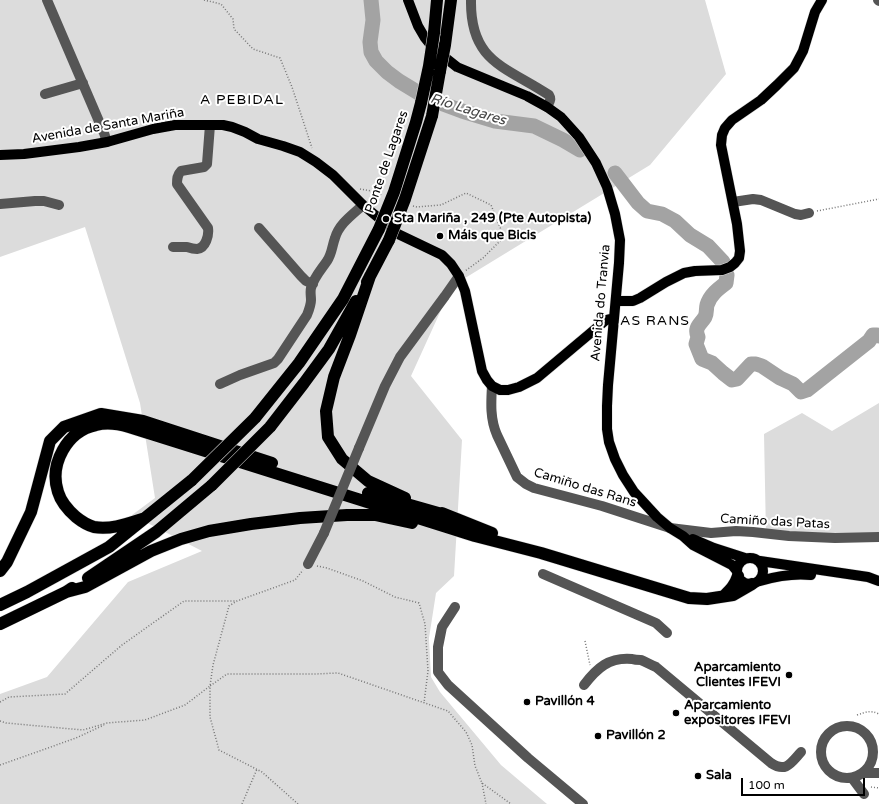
<!DOCTYPE html>
<html>
<head>
<meta charset="utf-8">
<style>
  body { margin:0 }
  #map { position:relative; width:879px; height:804px; overflow:hidden; background:#fff; font-family:"Varela Round",sans-serif }
  canvas { display:block }
  .scale { position:absolute; left:741px; top:778px; width:124px; height:18px; box-sizing:border-box; border:2px solid #000; border-top:0; padding-left:5px; font-size:12px; line-height:14px; white-space:nowrap; color:#000; -webkit-text-stroke:3px #fff; paint-order:stroke }
</style>
</head>
<body>
<div id="map">
<canvas width="879" height="804"></canvas>
<div class="scale">100 m</div>
</div>
<script>
const ctx = document.querySelector('canvas').getContext('2d');
ctx.lineJoin = 'round';
function fill(path, color) {
  ctx.fillStyle = color;
  ctx.fill(path, 'evenodd');
}
function stroke(path, color, width, dash) {
  ctx.strokeStyle = color;
  ctx.lineWidth = width;
  ctx.lineCap = dash ? 'butt' : 'round';
  ctx.setLineDash(dash || []);
  ctx.stroke(path);
}
function write(font, color, halo, rows, align = 'center') {
  ctx.font = font + ' "Varela Round",sans-serif';
  ctx.lineWidth = 4;
  ctx.setLineDash([]);
  ctx.textBaseline = 'middle';
  ctx.strokeStyle = halo;
  ctx.fillStyle = color;
  for (const [text, x, y, turn = 0] of rows) {
    ctx.save();
    ctx.translate(x, y);
    ctx.rotate((+turn || 0) * Math.PI / 180);
    ctx.textAlign = isNaN(turn) ? turn : align;
    if (halo) ctx.strokeText(text, 0, 0);
    ctx.fillText(text, 0, 0);
    ctx.restore();
  }
}
fill(new Path2D(`
  M0 0H705L726 74 650 165 452 286 411 376 462 440 454 576 436 593 429 638 431 677 440 692 501 765 547 804H0V694L47 677 128 582 202 551 132 515 155 498 140 403 85 227 0 257Z
  M879 403V539L766 535 764 434 802 413 832 431Z`), '#dcdcdc');
stroke(new Path2D(`
  M371 0 373 20 370 42 371 52 376 61 387 72 399 81 427 98 462 111 495 121 534 126 563 140 580 150
  M615 173 638 203 647 211 662 214 675 221 690 235 708 246 723 262
  M727 275 726 283C718 289 710 295 707 305 706 309 707 313 705 317 700 325 694 327 698 337L696 344 702 359 712 363 723 373 732 380 737 379 751 364H756L762 366 780 378 793 384 801 392 807 390 869 341 873 335H877L879 336`), '#a3a3a3', 15);
const major = new Path2D(`
  M408 0 418 26 425 38 433 48 457 67 527 96 547 107 561 117 579 137 596 163 607 187 615 214 620 240 619 263 608 385 607 406V429L609 442 615 459 623 475 634 492 657 517 670 528 683 536 693 545 732 565 737 571
  M0 155 24 154 79 147 107 142 153 129 175 125H223L232 127 245 132 258 139 283 146 300 152 316 162 333 175 363 205 398 234 442 255 451 264 459 276 465 291 482 371 487 380 492 386 500 390H508L519 387 537 378 606 320 614 318
  M616 301H633L640 298 666 282 684 273 695 271 722 270 730 267 735 263 739 258 740 251 737 224 721 145 722 135 725 128 732 120 761 100 777 85 794 68 803 51 815 12 822 0
  M693 539 714 548 745 558
  M737 571a13 13 0 1 1 26 0a13 13 0 1 1-26 0Z
  M760 561 868 577 879 581
  M760 581C777 576 793 573 811 575`);
const highway = new Path2D(`
  M434 33 437 0
  M445 45 451 0
  M421 103 429 66
  M432 116 440 71
  M370 276 350 335 334 377 326 411 328 437 342 459 368 481 405 498
  M367 282 389 240
  M255 418 299 363 343 299 379 229
  M270 427 304 383 329 349 356 301
  M368 493 449 516
  M442 513 492 533
  M145 518C129 523 112 530 94 527 87 525 81 521 76 517 68 510 61 502 58 492 49 464 67 431 96 425 107 422 119 424 129 427L475 536 541 553 666 591 689 598 707 599 733 595 752 584
  M0 571 7 562 31 512 50 441 64 427 101 414 143 421 272 463
  M88 578 156 532 212 485
  M66 592 85 587 151 551 181 539 209 531 251 524 300 518 347 515H375L412 523
  M725 595C731 589 735 585 738 576
  M0 605 27 592 109 547 192 480
  M0 624 66 592 72 588`);
stroke(major, '#dbdbdb', 11);
stroke(highway, '#dbdbdb', 13);
stroke(new Path2D(`
  M204 0 221 4 233 19 234 29 253 49 280 58 292 87 312 148
  M360 189 371 191 383 195
  M413 206 417 207 441 205 466 193 491 205 504 237 483 258 465 271
  M817 211 879 199
  M317 566 327 568 363 581 395 597 419 603 425 624 428 671 424 703
  M585 641 590 665
  M0 702 9 697 65 694 122 645 184 601H236
  M857 715C866 712 870 710 879 714
  M0 721 6 723 83 730 107 723 145 720 185 705 210 686 213 665 229 606 237 601 295 580 303 570
  M0 765 76 738 104 725
  M482 783 486 804
  M871 787 879 788
  M242 804 257 769
  M298 804 262 772 219 750 210 717V686L227 674H315L338 673 448 711 466 732 472 745 475 766 482 783 511 804`), '#777', 1.5, [1, 2]);
stroke(new Path2D(`
  M47 0 104 133 107 142
  M471 0C470 62 505 66 549 95 552 100 549 102 547 107
  M878 0 879 1
  M45 94 83 83
  M733 202 753 199 761 200 795 214 801 215 809 213
  M0 204 35 201H44L59 205
  M259 228 301 276 306 281 313 284
  M173 247C178 247 183 247 187 247 190 248 194 249 197 249 206 248 209 235 208 228L177 184C177 179 177 175 181 171L204 167 207 164 210 125
  M220 384 240 375 274 363 278 359 307 315C309 310 311 305 311 300 311 296 310 292 311 288 314 277 321 270 327 261 332 254 332 246 335 238 339 224 352 215 363 205
  M492 386C491 403 490 419 497 435L517 477 526 484 534 488 602 506 670 528 711 533 736 531 753 532 789 536 835 538 879 537
  M359 448 385 386 400 357 445 296 459 276
  M308 564 324 533
  M543 574 656 623 667 633
  M455 607 442 627 438 647V672L448 685 528 758 583 804
  M584 685C597 668 609 657 632 659 635 660 638 660 641 660 646 662 651 665 656 667L771 763C786 773 791 763 801 752
  M821 752a26 26 0 1 1 52 0a26 26 0 1 1-52 0Z
  M863 773H879
  M852 778 864 794`), '#555', 10);
stroke(major, '#000', 10);
stroke(highway, '#000', 12);
const highwayBridge = new Path2D(`
  M429 66 434 33
  M440 71 445 45
  M379 229 394 192 416 122 421 103
  M389 240 405 199 432 116
  M192 480 255 418
  M212 485 270 427`);
stroke(highwayBridge, '#dbdbdb', 13, []);
stroke(new Path2D(`
  M324 533 359 448`), '#555', 10);
stroke(highwayBridge, '#000', 12);
for (const [x, y, r, color] of [
  [386,219,4,"#000"],
  [440,236,4,"#000"],
  [789,675,4,"#000"],
  [527,702,4,"#000"],
  [676,713,4,"#000"],
  [598,736,4,"#000"],
  [698,776,4,"#000"]
]) {
  const dot = new Path2D();
  dot.arc(x, y, r, 0, 2 * Math.PI);
  ctx.fillStyle = color;
  ctx.fill(dot);
  stroke(dot, '#fff', 1.5);
}
write('13px', '#000', '#fff', [
  ["Avenida de Santa Mariña",108,126,-10],
  ["Ponte de Lagares",387,162,-71],
  ["Avenida do Tranvia",601,303,-85],
  ["Camiño das Rans",585,488,17],
  ["Camiño das Patas",775,522,3]
]);
write('bold 13px', '#000', '#fff', [
  ["Sta Mariña , 249 (Pte Autopista)",394,219],
  ["Máis que Bicis",448,236],
  ["Aparcamiento",781,668,"right"],
  ["Clientes IFEVI",781,683,"right"],
  ["Pavillón 4",535,702],
  ["Aparcamiento",684,706],
  ["expositores IFEVI",684,721],
  ["Pavillón 2",606,736],
  ["Sala",706,776]
], 'left');
ctx.letterSpacing = '1px';
write('14px', '#000', '#fff', [
  ["A PEBIDAL",242,100],
  ["AS RANS",655,321]
]);
ctx.letterSpacing = '0px';
write('italic 14px', '#444', '#fff', [
  ["Río Lagares",468,110,17]
]);
</script>
</body>
</html>
